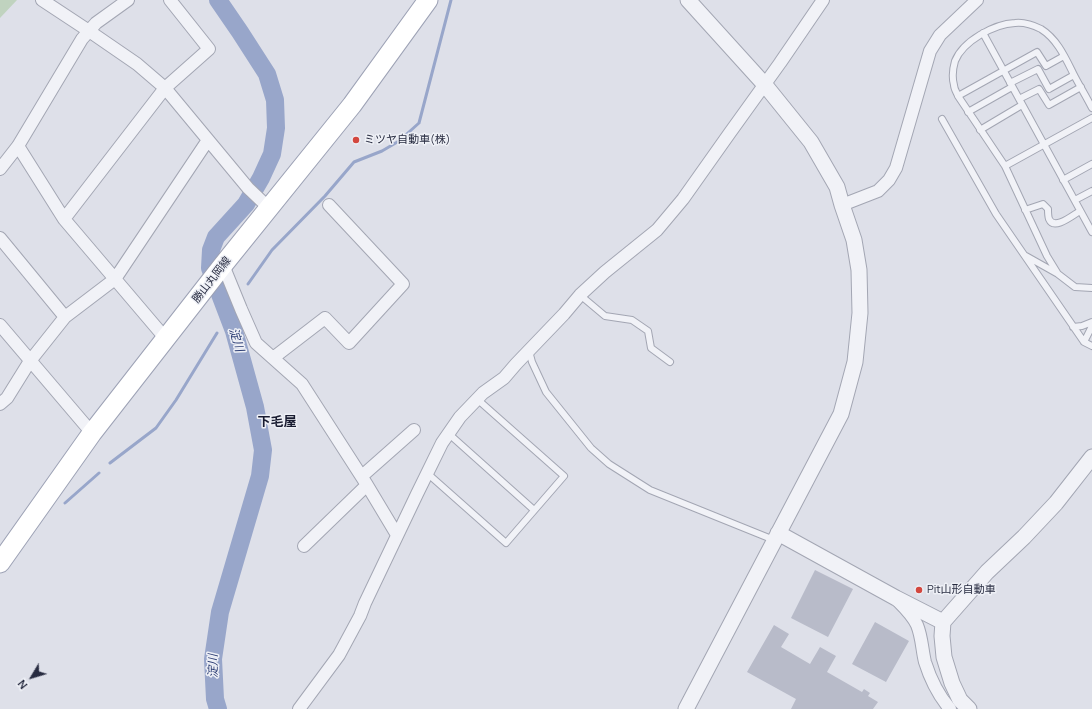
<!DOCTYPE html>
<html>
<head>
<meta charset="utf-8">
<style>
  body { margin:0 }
  #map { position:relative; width:1092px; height:709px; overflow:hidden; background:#dee0e9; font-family:Manrope,sans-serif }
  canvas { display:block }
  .north { position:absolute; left:12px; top:657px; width:40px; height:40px; -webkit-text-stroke:3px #eef0f6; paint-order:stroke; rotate:232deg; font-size:11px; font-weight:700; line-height:16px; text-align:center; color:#272b40 }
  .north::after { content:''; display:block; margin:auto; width:14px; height:18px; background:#272b40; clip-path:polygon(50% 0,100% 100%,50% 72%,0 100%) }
</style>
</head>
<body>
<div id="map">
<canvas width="1092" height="709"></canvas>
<div class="north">N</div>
</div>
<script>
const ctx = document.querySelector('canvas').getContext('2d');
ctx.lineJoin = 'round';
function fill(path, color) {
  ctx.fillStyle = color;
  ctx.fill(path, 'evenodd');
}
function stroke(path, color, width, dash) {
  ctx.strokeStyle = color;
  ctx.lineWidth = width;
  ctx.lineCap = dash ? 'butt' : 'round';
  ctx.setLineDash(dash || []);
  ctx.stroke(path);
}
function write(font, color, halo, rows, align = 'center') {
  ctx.font = font + ' Manrope,"Noto Sans JP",sans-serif';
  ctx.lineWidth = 3;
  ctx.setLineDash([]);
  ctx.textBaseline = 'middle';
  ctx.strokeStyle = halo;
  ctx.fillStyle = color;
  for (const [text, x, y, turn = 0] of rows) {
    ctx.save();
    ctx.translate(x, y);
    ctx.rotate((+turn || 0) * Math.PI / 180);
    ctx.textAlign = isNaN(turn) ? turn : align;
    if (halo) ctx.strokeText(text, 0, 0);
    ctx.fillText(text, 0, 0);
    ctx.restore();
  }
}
fill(new Path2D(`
  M0 0H17L0 18Z`), '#c0d3bf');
stroke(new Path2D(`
  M248 284 272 250 325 196 354 162 382 151 399 141 419 123 451 0
  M110 463 156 428 176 400 217 333
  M65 503 99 473`), '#98a6ca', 3);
stroke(new Path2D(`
  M218 0 240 32 267 74 275 100 276 128 272 154 261 178 246 204 216 237 211 250 210 268 234 331 255 407 263 450 260 476 220 612 213 659 215 699 218 709`), '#98a6ca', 18);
fill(new Path2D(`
  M815 570 853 589 828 637 791 618Z
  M875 622 909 641 886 682 852 664Z
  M774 625 789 634 781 647 810 664 820 647 836 656 827 672 862 692 864 689 870 693 868 696 878 702 873 709H791L796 699 747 672Z`), '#b8bbc9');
const service = new Path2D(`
  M983 33 1092 232
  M1010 83 1038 69 1049 89 1074 75
  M958 96 1037 52 1046 66 1064 56
  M1019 99 1039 89 1049 105 1081 87
  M1092 108C1086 96 1079 85 1073 73 1065 57 1057 39 1041 29 1033 25 1024 22 1015 23 994 24 963 41 955 61 953 68 952 78 954 85 954 89 957 93 958 96L1005 166 1047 256 1058 274 1075 287 1092 288
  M968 112 1012 87
  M942 119 996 214 1084 342 1092 346
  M980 130 1022 105
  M1005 166 1092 118
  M1063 180 1092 164
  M1075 200 1092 191
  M1025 210 1043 204 1048 209C1048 212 1048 216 1049 219 1054 231 1073 215 1080 211
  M1026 256 1058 274
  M580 295 605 316 632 320 648 331 651 348 670 362
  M1073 327 1082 326 1092 322
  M1084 342 1092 326
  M529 351 532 362 546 392 591 448 609 464 650 490 774 540
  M449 434 534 510
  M427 473 506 543 564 476 477 399`);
const minor = new Path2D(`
  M42 0 89 31 137 64 165 88 248 188 269 208
  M18 146 64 219 166 339
  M0 169 18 146 82 39 96 23 128 0
  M842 205 878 191 889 180 896 168 930 51 940 35 977 0
  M64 219 165 88 209 49 170 0
  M0 238 65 317
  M223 265 241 309 256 343 302 384 367 485 397 535
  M0 325 92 433
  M273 358 325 318 349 343 403 284 329 205
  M0 404 7 398 30 361 65 317 115 279 208 140
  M362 476 414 430
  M304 546 367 485
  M898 601C904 607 914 618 917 625 922 637 922 650 925 662 930 678 939 696 950 709
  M299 709 339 655 360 616 365 603 417 494 442 443 460 417 483 393 504 378 516 364 564 314 580 295 605 272 657 230 683 199 729 134 780 63 823 0`);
const tertiary = new Path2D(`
  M778 533 896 598 943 622
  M686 709 841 414 855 362 860 313 859 270 854 240 842 205 837 187 811 142 765 85 688 0
  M969 709 960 700 952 683 944 657 942 636 943 622 987 572 1024 537 1056 503 1092 457`);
const primary = new Path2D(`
  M0 563 92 433 223 265 352 105 428 0`);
stroke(service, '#a3a6b3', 8);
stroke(minor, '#a3a6b3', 14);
stroke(tertiary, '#a3a6b3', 17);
stroke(primary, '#9da2b5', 21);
stroke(service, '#f1f2f7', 6);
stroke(minor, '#f1f2f7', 12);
stroke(tertiary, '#f1f2f7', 15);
stroke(primary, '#fff', 19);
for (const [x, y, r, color] of [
  [356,140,4,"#d3473e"],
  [919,590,4,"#d3473e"]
]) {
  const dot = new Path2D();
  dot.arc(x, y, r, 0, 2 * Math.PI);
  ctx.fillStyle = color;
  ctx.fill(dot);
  stroke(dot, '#eef0f6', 1.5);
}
write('11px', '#272b40', '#eef0f6', [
  ["ミツヤ自動車(株)",364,140],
  ["Pit山形自動車",927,590]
], 'left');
write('11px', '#272b40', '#eef0f6', [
  ["勝山丸岡線",212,280,-52]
]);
write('italic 12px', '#2f4076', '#eef0f6', [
  ["淀川",236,340,73],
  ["淀川",214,666,-90]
]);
write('bold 13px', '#191c31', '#eef0f6', [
  ["下毛屋",277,422]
]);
</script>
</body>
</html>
